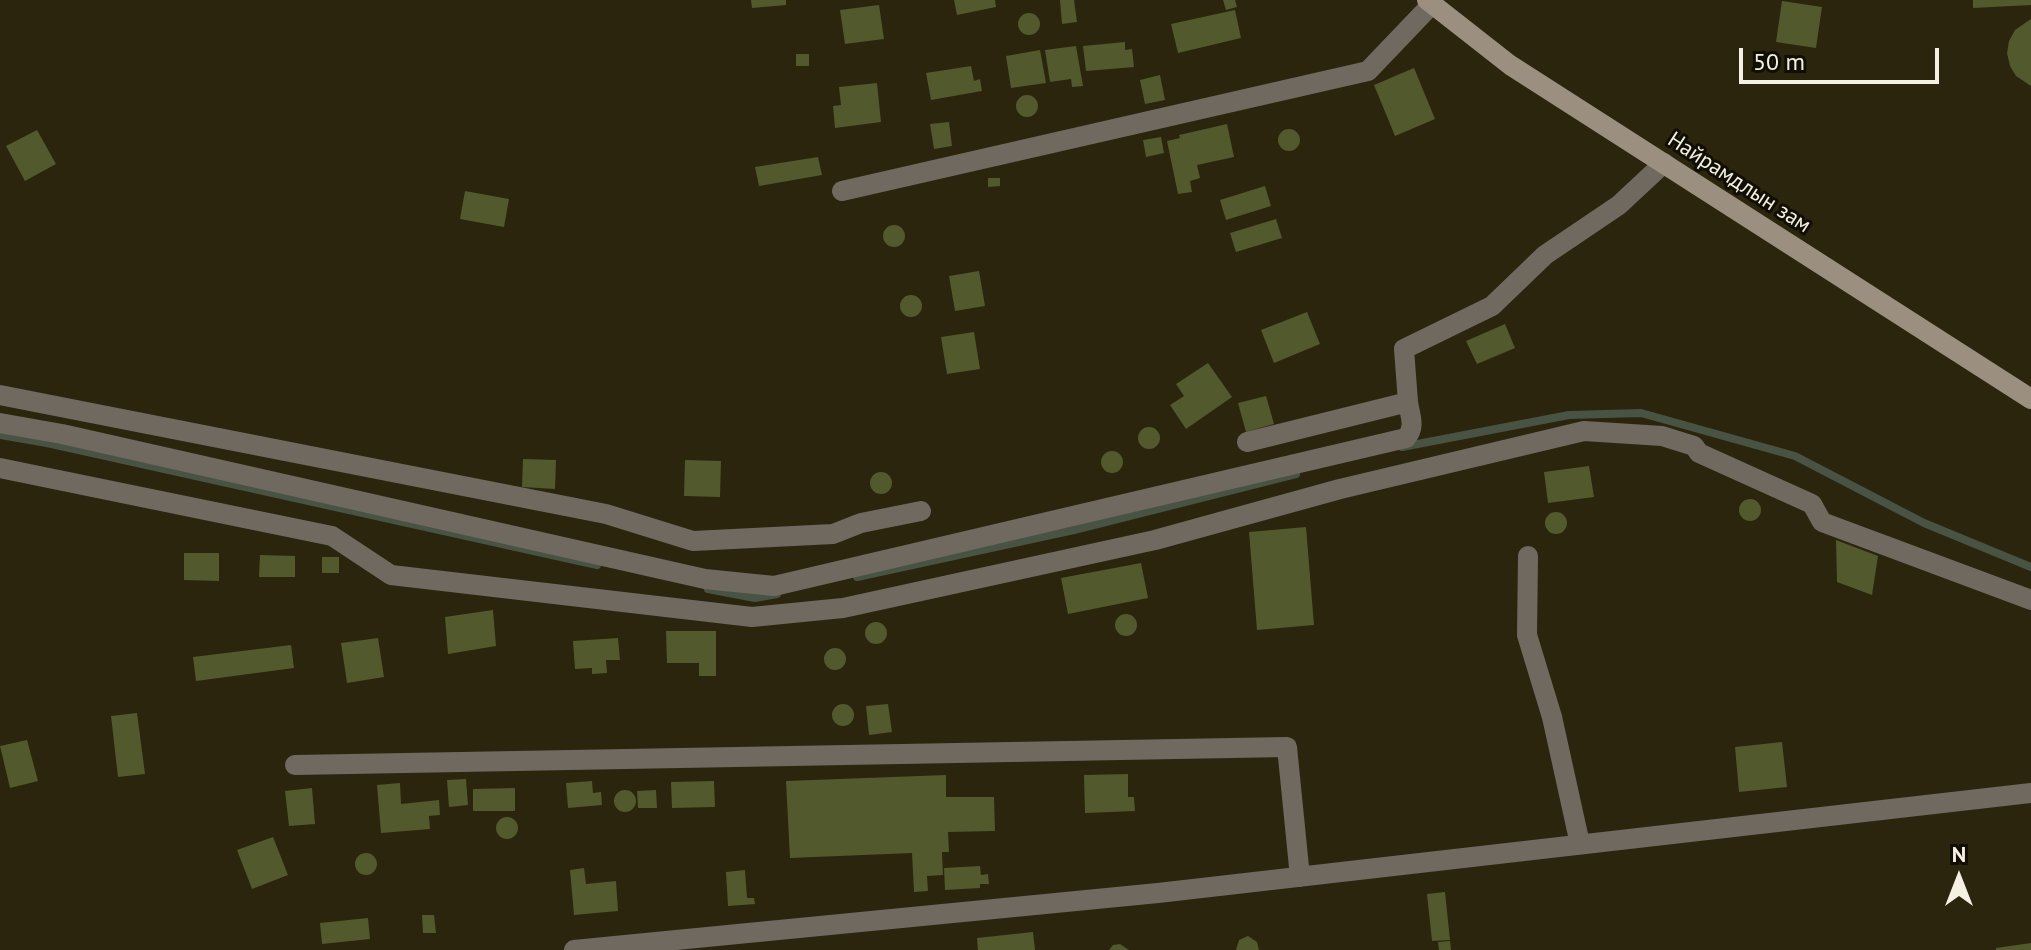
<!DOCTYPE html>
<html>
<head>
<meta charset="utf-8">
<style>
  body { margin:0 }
  #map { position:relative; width:2031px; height:950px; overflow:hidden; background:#2b250e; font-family:"PT Sans",sans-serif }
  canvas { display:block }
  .north { position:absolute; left:1919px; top:838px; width:80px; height:80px; -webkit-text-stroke:6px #110e05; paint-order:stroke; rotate:0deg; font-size:22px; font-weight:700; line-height:32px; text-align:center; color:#f4f0e2 }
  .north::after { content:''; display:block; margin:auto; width:28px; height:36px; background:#f4f0e2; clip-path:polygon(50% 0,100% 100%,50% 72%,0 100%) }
  .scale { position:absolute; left:1739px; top:48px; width:200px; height:36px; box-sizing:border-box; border:4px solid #f4f0e2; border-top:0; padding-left:10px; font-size:24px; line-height:28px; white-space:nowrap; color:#f4f0e2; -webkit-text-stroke:6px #110e05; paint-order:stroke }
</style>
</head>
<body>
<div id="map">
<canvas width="2031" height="950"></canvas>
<div class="north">N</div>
<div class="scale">50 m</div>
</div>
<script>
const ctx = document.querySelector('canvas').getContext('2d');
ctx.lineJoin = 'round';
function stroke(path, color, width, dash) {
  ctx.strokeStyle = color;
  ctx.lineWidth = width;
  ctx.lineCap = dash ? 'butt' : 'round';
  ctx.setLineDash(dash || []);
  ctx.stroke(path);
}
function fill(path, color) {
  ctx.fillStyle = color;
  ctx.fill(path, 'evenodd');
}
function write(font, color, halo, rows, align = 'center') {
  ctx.font = font + ' "PT Sans",sans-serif';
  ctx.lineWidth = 6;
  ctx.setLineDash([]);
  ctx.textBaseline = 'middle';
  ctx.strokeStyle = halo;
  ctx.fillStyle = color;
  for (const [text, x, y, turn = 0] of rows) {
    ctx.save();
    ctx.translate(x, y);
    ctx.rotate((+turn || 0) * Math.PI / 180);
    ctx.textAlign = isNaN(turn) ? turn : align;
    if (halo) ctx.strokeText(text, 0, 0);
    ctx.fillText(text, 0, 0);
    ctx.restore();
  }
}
stroke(new Path2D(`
  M0 435 47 443 597 565
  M1402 447 1569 415 1641 413 1795 456 1924 523 2031 567
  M857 577 1074 530 1296 474
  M708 589 755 598 777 594`), '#495344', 8);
fill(new Path2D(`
  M751 0H786V5L752 8Z
  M954 0H995L996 7 957 15Z
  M1060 0H1074L1077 22 1062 24Z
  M1223 0H1235L1237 7 1226 10Z
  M1973 0H2031V5L1973 8Z
  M1782 1 1822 7 1816 48 1776 42Z
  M879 5 884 39 845 44 840 10Z
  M1235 10 1241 38 1178 53 1171 24Z
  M1018 24a11 11 0 1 1 22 0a11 11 0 1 1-22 0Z
  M2031 19V86L2016 76 2010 66 2007 53 2009 41 2015 30Z
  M1125 42V50L1132 49 1134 67 1086 71 1083 46Z
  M1076 46 1083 86 1072 87 1071 79 1050 82 1045 50Z
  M1040 50 1046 83 1011 88 1006 56Z
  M796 54H809V66H796Z
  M971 66 974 81 980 79 982 91 931 100 926 73Z
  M1414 68 1435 119 1395 136 1374 85Z
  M1160 75 1165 100 1145 104 1140 80Z
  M877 83 881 122 835 128 833 106 841 105 839 87Z
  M1016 106a11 11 0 1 1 22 0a11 11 0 1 1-22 0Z
  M949 122 952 146 934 149 930 124Z
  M1227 124 1234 157 1197 165 1200 178 1190 181 1192 192 1178 194 1167 141 1180 138 1179 135Z
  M1278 140a11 11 0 1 1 22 0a11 11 0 1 1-22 0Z
  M37 130 56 164 25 181 6 146Z
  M1161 137 1164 153 1146 157 1143 140Z
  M818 157 822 175 759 186 755 167Z
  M988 178H1000V186L988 187Z
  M1265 186 1271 206 1226 220 1220 200Z
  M465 191 509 199 504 227 460 219Z
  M1276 219 1282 238 1236 252 1230 233Z
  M883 236a11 11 0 1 1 22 0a11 11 0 1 1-22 0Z
  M979 271 985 306 955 311 949 276Z
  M900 306a11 11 0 1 1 22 0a11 11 0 1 1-22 0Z
  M1307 312 1320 344 1274 363 1261 330Z
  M1505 324 1515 348 1477 364 1466 341Z
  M974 332 980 369 947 374 941 337Z
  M1208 363 1232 397 1186 429 1170 405 1184 396 1176 384Z
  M1266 396 1274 424 1246 432 1238 403Z
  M1138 438a11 11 0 1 1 22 0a11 11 0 1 1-22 0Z
  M1101 462a11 11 0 1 1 22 0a11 11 0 1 1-22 0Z
  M523 459 556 460 555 489 522 487Z
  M685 460 721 461 720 497 684 496Z
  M1589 466 1594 497 1548 503 1544 472Z
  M870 483a11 11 0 1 1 22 0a11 11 0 1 1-22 0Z
  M1739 510a11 11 0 1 1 22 0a11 11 0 1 1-22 0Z
  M1545 523a11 11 0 1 1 22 0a11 11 0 1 1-22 0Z
  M1306 527 1314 625 1257 630 1249 532Z
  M1836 540 1878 556 1872 595 1837 582Z
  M184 553H219V581L184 580Z
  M260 555 295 556V577H259Z
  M322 557H339V573H322Z
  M1141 563 1148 598 1068 614 1061 578Z
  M493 610 496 646 448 654 445 617Z
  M1115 625a11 11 0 1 1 22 0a11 11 0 1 1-22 0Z
  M865 633a11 11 0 1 1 22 0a11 11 0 1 1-22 0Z
  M666 631H716V676H699V663H667Z
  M378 638 384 677 347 683 341 643Z
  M618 638 620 660H606L607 673 592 674V668L575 669 573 641Z
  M291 645 294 668 196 681 193 657Z
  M824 659a11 11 0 1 1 22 0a11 11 0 1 1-22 0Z
  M832 715a11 11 0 1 1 22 0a11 11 0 1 1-22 0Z
  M888 704 892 732 869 735 866 706Z
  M137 713 145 774 118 777 111 716Z
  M27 740 38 781 10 788 0 746Z
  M1782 742 1787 787 1739 792 1735 747Z
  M1128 774V797H1134L1135 811 1085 813 1084 775Z
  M946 775V797H994L995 831 948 832 949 852H942L943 875 927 876 928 891 914 892 912 853 790 858 786 781Z
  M466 779 468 805 449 807 447 780Z
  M592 781 593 793 601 792 602 805 568 808 566 783Z
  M714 781 715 807 672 808 671 782Z
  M400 783 401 804 439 800 440 815 429 816 430 829 381 833 377 785Z
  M312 788 315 824 289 826 285 791Z
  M515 788V811H473V789Z
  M614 801a11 11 0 1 1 22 0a11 11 0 1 1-22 0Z
  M656 790 657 808H638L637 791Z
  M496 828a11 11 0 1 1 22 0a11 11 0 1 1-22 0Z
  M273 837 288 875 252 889 237 850Z
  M355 864a11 11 0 1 1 22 0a11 11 0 1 1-22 0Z
  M980 866 981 875 988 874 989 884H980V888L945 890 944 868Z
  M584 868 586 884 616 881 618 911 574 915 570 870Z
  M745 870 747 898H754L755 904 728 906 726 872Z
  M1445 892 1450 940 1432 941 1427 894Z
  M422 915H434L436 933H423Z
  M368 918 370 939 322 944 320 923Z
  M1033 932 1035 950H978L977 938Z
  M1248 936 1257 942 1259 950H1236L1239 940Z
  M1450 941 1451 950H1439L1438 942Z
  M2031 943V950H1996V948Z
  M1120 944 1129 950H1109L1113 945Z`), '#51592d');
stroke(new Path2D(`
  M842 191 1368 71 1432 4
  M0 395 606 514 693 541 833 534 861 523 921 511
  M0 423 62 434 705 579 774 586 1406 438C1416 427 1410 416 1408 402
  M1247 442 1408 402 1404 349 1492 306 1545 255 1619 205 1664 163
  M0 468 332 536 391 575 752 617 843 608 1155 540 1340 489 1584 431 1662 436 1694 446 1699 453 1812 504 1822 522 2031 600
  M1528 556 1527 635 1552 717 1580 844
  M295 765 1287 747 1300 877
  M574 950 1158 893 2031 793`), '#706960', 20);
stroke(new Path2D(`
  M1427 0 1510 65 2031 399`), '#9b8f80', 20);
write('22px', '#f4f0e2', '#110e05', [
  ["Найрамдлын зам",1739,183,33]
]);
</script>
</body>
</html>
